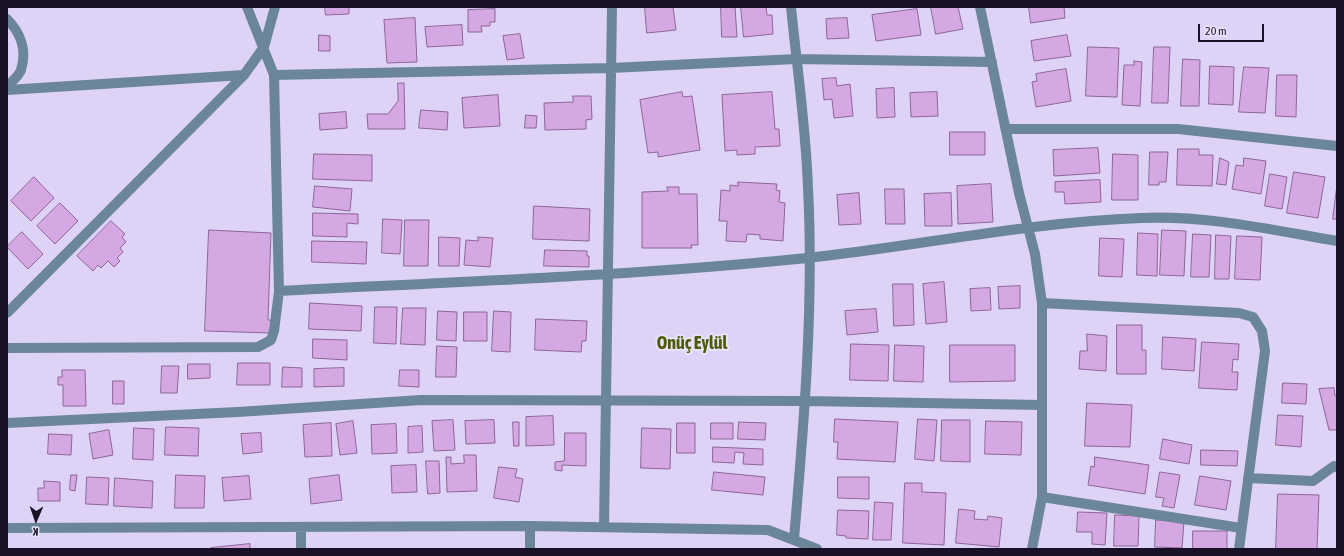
<!DOCTYPE html>
<html>
<head>
<meta charset="utf-8">
<style>
  body { margin:0 }
  #map { position:relative; width:1344px; height:556px; overflow:hidden; background:#ded3f7; font-family:"Asap Condensed",sans-serif }
  canvas { display:block }
  .frame { position:absolute; inset:0; border:8px solid #191126; pointer-events:none }
  .north { position:absolute; left:16px; top:500px; width:40px; height:40px; -webkit-text-stroke:3px #e9e2fb; paint-order:stroke; rotate:182deg; font-size:11px; font-weight:700; line-height:16px; text-align:center; color:#191126 }
  .north::after { content:''; display:block; margin:auto; width:14px; height:18px; background:#191126; clip-path:polygon(50% 0,100% 100%,50% 72%,0 100%) }
  .scale { position:absolute; left:1198px; top:24px; width:66px; height:18px; box-sizing:border-box; border:2px solid #191126; border-top:0; padding-left:5px; font-size:12px; line-height:14px; white-space:nowrap; color:#191126; -webkit-text-stroke:3px #e9e2fb; paint-order:stroke }
</style>
</head>
<body>
<div id="map">
<canvas width="1344" height="556"></canvas>
<div class="frame"></div>
<div class="north">K</div>
<div class="scale">20 m</div>
</div>
<script>
const ctx = document.querySelector('canvas').getContext('2d');
ctx.lineJoin = 'round';
function fill(path, color) {
  ctx.fillStyle = color;
  ctx.fill(path, 'evenodd');
}
function stroke(path, color, width, dash) {
  ctx.strokeStyle = color;
  ctx.lineWidth = width;
  ctx.lineCap = dash ? 'butt' : 'round';
  ctx.setLineDash(dash || []);
  ctx.stroke(path);
}
function write(font, color, halo, rows, align = 'center') {
  ctx.font = font + ' "Asap Condensed",sans-serif';
  ctx.lineWidth = 4;
  ctx.setLineDash([]);
  ctx.textBaseline = 'middle';
  ctx.strokeStyle = halo;
  ctx.fillStyle = color;
  for (const [text, x, y, turn = 0] of rows) {
    ctx.save();
    ctx.translate(x, y);
    ctx.rotate((+turn || 0) * Math.PI / 180);
    ctx.textAlign = isNaN(turn) ? turn : align;
    if (halo) ctx.strokeText(text, 0, 0);
    ctx.fillText(text, 0, 0);
    ctx.restore();
  }
}
const building = new Path2D(`
  M325 7H349V14L326 15Z
  M645 7H673L676 30 647 33Z
  M721 7H735L737 37H722Z
  M741 7H766L767 15H772L773 34 744 37Z
  M931 7H958L963 29 936 34Z
  M1029 7H1064L1065 18 1031 23Z
  M495 9V22H490V26H481L482 32H468V10Z
  M917 9 921 35 876 41 872 15Z
  M415 18 417 62 387 63 384 20Z
  M847 18 849 38 827 39 826 19Z
  M462 25 463 45 427 47 425 27Z
  M520 34 524 58 507 60 503 36Z
  M319 35 330 36V51H319Z
  M1067 35 1071 56 1034 61 1031 41Z
  M1088 47 1119 48 1117 97 1086 96Z
  M1154 47H1170L1168 103H1152Z
  M1183 59 1200 60 1199 106H1181Z
  M1134 61 1142 62 1140 106 1122 105 1124 65H1134Z
  M1210 66 1234 67 1233 105 1209 104Z
  M1244 67 1269 68 1265 113 1239 112Z
  M1066 69 1071 101 1036 107 1032 82 1037 81 1036 74Z
  M1277 75H1297L1296 117 1276 116Z
  M836 78 837 86 850 84 853 116 834 118 832 99 824 100 822 79Z
  M398 83H404L405 129H368L367 114H388L398 101Z
  M894 88 895 117 877 118 876 89Z
  M682 92 683 97 692 96 700 150 658 157V152L648 153 640 100Z
  M772 92 775 129H779L780 146 755 147V154L737 155V150L725 151 722 95Z
  M937 92 938 116 911 117 910 93Z
  M498 95 500 126 464 128 462 98Z
  M573 96H591L592 119 586 120V129L545 130 544 103 573 102Z
  M421 110 448 112 447 130 419 128Z
  M346 112 347 128 320 130 319 114Z
  M526 115 537 116 536 128H525Z
  M950 132H985V155H950Z
  M1098 148 1100 173 1054 176 1053 150Z
  M1178 149H1199V155H1213L1212 186 1177 185Z
  M1150 152H1168L1166 182H1159V185H1149Z
  M314 154 372 155V181L313 179Z
  M1113 154 1138 155V200H1112Z
  M1220 158 1229 162 1226 185 1217 184Z
  M1244 158 1266 161 1261 194 1232 189 1236 165 1243 166Z
  M1294 172 1325 177 1318 218 1287 213Z
  M1270 174 1287 177 1282 209 1265 206Z
  M34 177 54 198 31 221 11 201Z
  M1100 180 1101 202 1065 204 1064 192H1055V182Z
  M738 182 777 184 776 190 780 191 779 202 785 203 783 241 760 239V235L747 234 746 242 726 241 727 221H719L721 190 730 191V185L738 186Z
  M991 184 993 222 958 224 957 186Z
  M1337 185V219H1333Z
  M315 186 352 189 350 211 313 207Z
  M667 187H679V194H697L698 245H691L692 248H642V192L668 191Z
  M885 189H904L905 224H886Z
  M859 193 861 224 839 225 837 195Z
  M951 193 952 226H925L924 194Z
  M60 203 78 221 55 244 37 226Z
  M534 206 590 209 589 241 533 239Z
  M313 213 358 214V224L347 223V237L313 236Z
  M383 219 402 220 400 254 382 253Z
  M405 220H429L428 266H404Z
  M111 221 125 234 122 237 126 242 120 248 123 252 117 258 120 261 114 267 108 261 101 268 98 265 93 271 77 256Z
  M209 230 271 233 268 320H271V333L205 331Z
  M1162 230 1186 231 1184 276 1160 275Z
  M22 232 43 254 28 269 7 247Z
  M1138 233 1158 234 1157 276 1137 275Z
  M1193 234 1211 235 1209 277H1191Z
  M1216 235 1231 236 1229 279H1215Z
  M1237 236 1262 237 1260 280 1235 279Z
  M439 237 460 238 459 266H439Z
  M478 237 493 238 490 267 464 265 466 240 478 241Z
  M1100 238 1124 239 1122 277 1099 276Z
  M312 241 367 242 366 264 312 262Z
  M545 250 587 251V256H589V267L544 266Z
  M944 282 947 322 926 324 923 284Z
  M893 284H913L914 325 894 326Z
  M1020 286V308L999 309 998 287Z
  M990 288 991 310 971 311 970 289Z
  M310 303 362 306 361 331 309 329Z
  M375 307H397L396 344 374 343Z
  M403 308H426L425 345 401 344Z
  M876 309 878 332 847 335 845 311Z
  M438 311 457 312 456 341 437 340Z
  M494 311 511 312 510 352 492 351Z
  M464 312H487V341H464Z
  M536 319 587 321 586 341H582L581 352 535 350Z
  M1117 325H1142V350H1146V374H1117Z
  M1087 334 1107 336 1106 371 1079 369 1080 351H1087Z
  M1163 337 1196 339 1194 371 1162 369Z
  M313 339 347 340V360L313 358Z
  M1202 342 1239 344 1238 360 1233 359 1232 372H1238L1237 390 1199 388Z
  M851 344 889 345 888 381 850 380Z
  M895 345 924 346 923 382 894 381Z
  M950 345H1015V381L950 382Z
  M437 346 457 347 456 377H436Z
  M238 363H270V385H237Z
  M188 364H210V378L188 379Z
  M162 366H179L177 393H161Z
  M283 367 302 368V387H282Z
  M344 368V386L314 387V369Z
  M62 370H85L86 406H63V385H58V377H62Z
  M400 370H419V387L399 386Z
  M113 381H124V404H113Z
  M1283 383 1307 384 1306 404 1282 403Z
  M1334 388 1335 396H1337V430H1329L1319 389Z
  M1087 403 1132 405 1130 447 1085 446Z
  M1278 415 1303 416 1301 447 1276 445Z
  M553 416 554 445 526 446V417Z
  M835 419 898 422 895 462 837 459 838 442H834Z
  M918 419 937 420 934 461 915 459Z
  M453 420 455 450 434 451 432 421Z
  M494 420 495 443 466 444 465 421Z
  M942 420H970V462L941 461Z
  M353 421 357 453 340 455 336 424Z
  M986 421 1022 422 1021 455 985 454Z
  M513 422H519V446H514Z
  M739 422 766 423 765 440 738 439Z
  M331 423 332 456 305 457 303 425Z
  M677 423H695V453H677Z
  M711 423H733V439H711Z
  M396 424 397 453 372 454 371 425Z
  M422 426 423 452 408 453V427Z
  M166 427 199 428 198 456 165 455Z
  M134 428 154 429 153 460 133 459Z
  M642 428 671 429 670 469 641 468Z
  M109 430 113 455 93 459 89 434Z
  M261 433 262 452 243 454 241 434Z
  M565 433H586V466L562 465V471L555 470V462L564 461Z
  M49 434 72 435 71 455 48 454Z
  M1163 439 1192 445 1189 464 1160 459Z
  M713 447 763 449V465L743 464 744 453 735 452 734 463 713 462Z
  M1201 450 1238 451 1237 466 1201 465Z
  M464 455H476L477 491 447 492 446 457H451V464L464 463Z
  M1095 457 1149 465 1145 494 1088 485 1091 466 1094 467Z
  M426 461H439L440 493 428 494Z
  M416 465 417 492 392 493 391 466Z
  M499 467 517 469 515 477 523 479 519 502 494 498Z
  M714 472 765 477 763 495 712 490Z
  M1160 472 1180 475 1174 508 1162 506 1164 498 1156 497Z
  M71 475H77L75 491 70 490Z
  M176 475 205 476 204 508H175Z
  M339 475 342 500 311 504 309 479Z
  M249 476 251 499 224 501 222 478Z
  M1200 476 1231 481 1226 510 1195 505Z
  M87 477 109 478 108 505 86 504Z
  M838 477H869V499L838 498Z
  M115 478 153 481 152 508 114 506Z
  M44 481 60 482V501H38V488H44Z
  M905 483H922V492L946 493 944 545 903 543Z
  M1278 494 1319 495 1317 549H1276Z
  M875 502 893 503 891 540H873Z
  M959 509 975 511 974 519 987 520 988 516 1002 518 999 547 956 543Z
  M838 510 869 511 868 539 846 538V536L837 535Z
  M1078 512 1107 513 1105 545 1092 544V532H1077Z
  M1115 515 1139 516 1138 546H1114Z
  M1156 520 1184 521 1182 548 1155 547Z
  M1193 531H1227V549H1193Z
  M250 544V549H211V548Z`);
fill(building, '#d6a8e3');
stroke(building, '#8b6696', 1);
stroke(new Path2D(`
  M7 19C21 33 27 51 21 70 19 76 11 82 7 87
  M1042 497 1241 528`), '#6b8699', 10);
stroke(new Path2D(`
  M791 7C797 67 806 128 808 188 814 305 804 423 794 539
  M980 7 1019 193 1035 254 1042 303V497L1032 549
  M274 75 611 68 796 59 992 62
  M7 90 244 75
  M1006 129H1178L1337 146
  M279 291C455 282 631 276 807 258 918 246 1029 222 1141 218 1207 215 1272 230 1337 241
  M1042 303 1239 313 1253 317 1262 331 1265 351 1239 549
  M7 313 244 75 264 47 275 7
  M7 348 258 347 271 340 274 331 279 291 274 75 247 7
  M7 423 238 412 421 400 805 401 1042 405
  M1248 478 1313 481 1334 466 1337 467
  M301 527V549
  M604 527 612 7
  M7 528 530 526 768 530 817 549
  M530 549V526`), '#6b8699', 10);
write('bold 18px', '#4d5a06', '#e9e2fb', [
  ["Onüç Eylül",692,343]
]);
</script>
</body>
</html>
